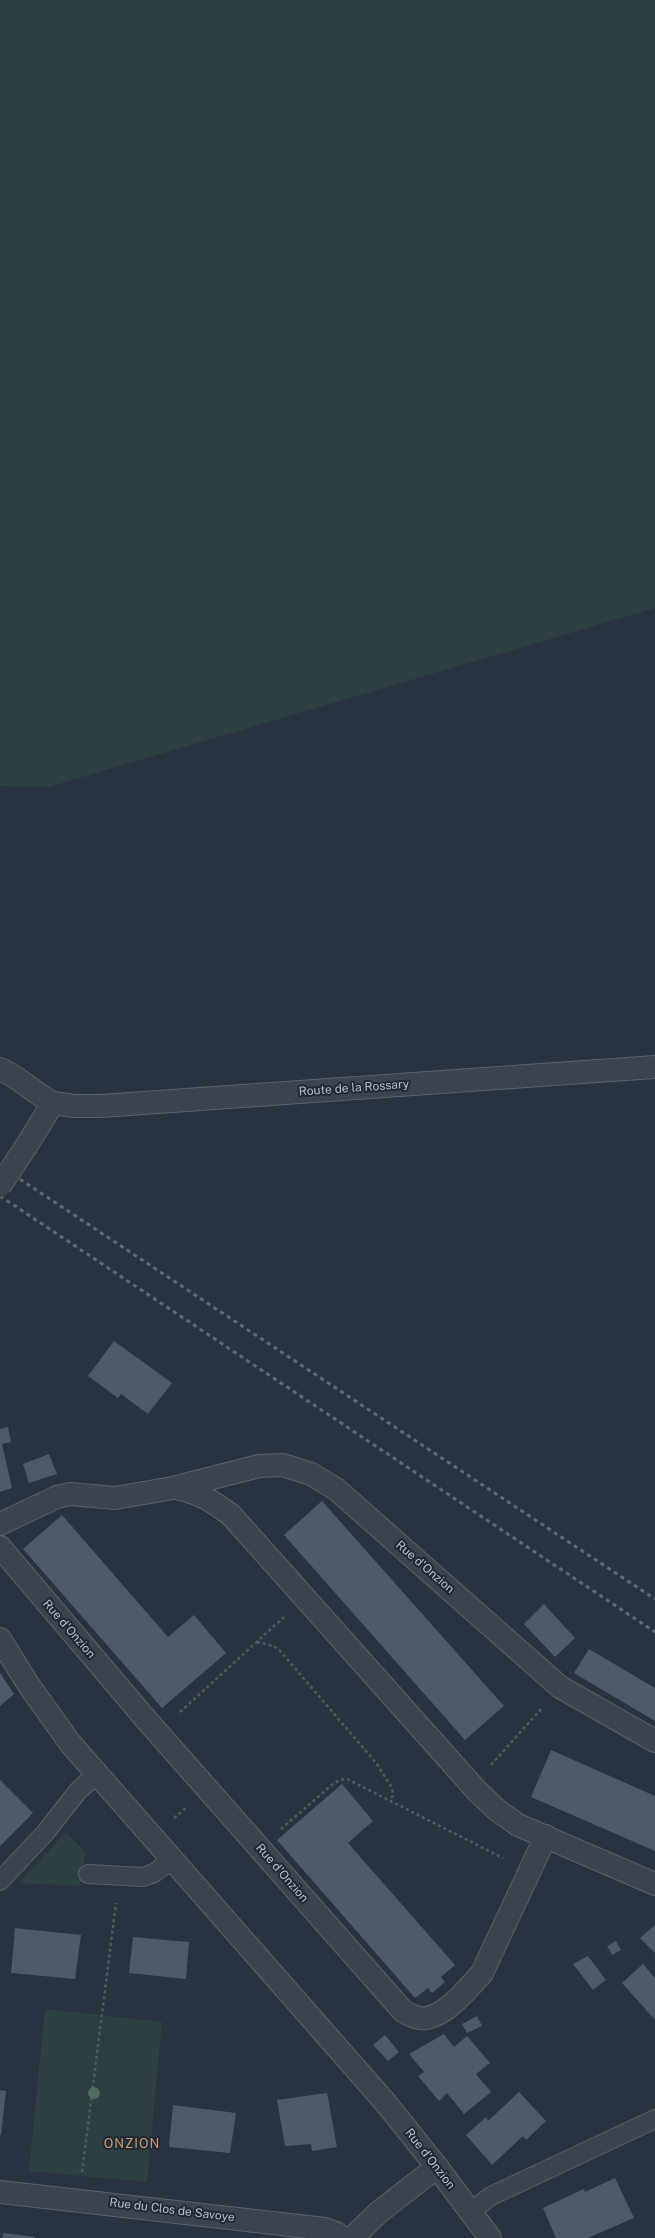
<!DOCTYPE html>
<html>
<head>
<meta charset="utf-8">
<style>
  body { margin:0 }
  canvas { display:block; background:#293240 }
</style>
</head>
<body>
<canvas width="655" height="2238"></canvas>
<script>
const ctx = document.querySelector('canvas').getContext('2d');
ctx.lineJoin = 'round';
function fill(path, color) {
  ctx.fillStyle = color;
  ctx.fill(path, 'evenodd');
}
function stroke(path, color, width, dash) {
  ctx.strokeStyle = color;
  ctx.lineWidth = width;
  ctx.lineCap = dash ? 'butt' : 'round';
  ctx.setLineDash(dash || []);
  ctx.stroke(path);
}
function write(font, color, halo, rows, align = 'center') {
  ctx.font = font + ' "Public Sans",sans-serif';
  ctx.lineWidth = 4;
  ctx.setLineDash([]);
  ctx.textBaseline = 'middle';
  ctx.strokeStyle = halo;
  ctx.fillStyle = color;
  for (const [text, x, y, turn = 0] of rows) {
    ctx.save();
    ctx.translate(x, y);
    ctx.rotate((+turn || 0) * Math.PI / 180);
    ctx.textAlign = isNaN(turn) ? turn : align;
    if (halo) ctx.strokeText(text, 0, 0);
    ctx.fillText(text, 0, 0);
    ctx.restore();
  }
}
fill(new Path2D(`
  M0 0H655V608L48 787 0 786Z
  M66 1832 85 1852 80 1886 19 1883Z
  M45 2009 162 2022 147 2182 29 2171Z`), '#2c4042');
fill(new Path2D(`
  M114 1341 172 1383 148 1414 121 1394 118 1398 88 1376Z
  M8 1427 11 1442 2 1444 12 1488 0 1492V1429Z
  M49 1454 57 1474 29 1483 23 1464Z
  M322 1501 504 1706 465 1740 284 1535Z
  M62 1515 168 1637 194 1615 226 1653 162 1708 23 1549Z
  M544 1604 575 1638 555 1657 524 1624Z
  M589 1649 655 1688V1721L574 1673Z
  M0 1673 14 1694 0 1706Z
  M551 1750 655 1796V1851L531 1797Z
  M0 1780 33 1813 0 1846Z
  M342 1784 373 1821 348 1843 455 1965 441 1977 445 1982 432 1993 428 1988 415 1998 277 1840Z
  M655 1925V1953L640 1938Z
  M15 1928 81 1935 75 1979 11 1973Z
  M133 1937 189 1942 186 1979 129 1973Z
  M616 1941 621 1950 612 1955 607 1946Z
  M588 1956 606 1980 593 1990 573 1964Z
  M643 1964 655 1978V2020L622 1983Z
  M477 2016 482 2026 467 2033 462 2024Z
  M444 2034 454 2047 467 2036 490 2063 476 2074 491 2092 464 2114 447 2093 439 2101 418 2076 424 2072 409 2054Z
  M385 2035 399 2052 388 2061 373 2045Z
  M0 2090 6 2091 1 2135H0Z
  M519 2092 546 2121 526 2140 523 2136 492 2165 466 2135 486 2117 488 2121Z
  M327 2093 337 2147 312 2151 311 2144 285 2146 277 2100Z
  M173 2105 236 2113 230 2153 169 2147Z
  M615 2178 634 2218 588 2238H556L543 2208 584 2189 585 2192Z
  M3 2233 35 2237V2238H2Z`), '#4f5968');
const service = new Path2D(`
  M88 1874 143 1877 154 1873 172 1860
  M0 1881 45 1833 78 1791 97 1774
  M470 2212 491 2196 655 2119`);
const minor = new Path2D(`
  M0 1069C19 1077 34 1093 53 1103L27 1145
  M53 1103 74 1106H101L655 1067
  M176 1488C200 1493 212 1501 231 1515L477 1791 497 1810 518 1825 655 1884
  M0 1524 57 1497 70 1494 115 1498 173 1488 259 1466 283 1465 311 1474 336 1489 560 1687 655 1741
  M0 1547 144 1717 403 2011C410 2015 418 2020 427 2018 449 2013 468 1988 482 1973L546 1836
  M0 1639 30 1687 70 1743 385 2102 437 2167 490 2238
  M0 2192 325 2229 336 2233 342 2238
  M352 2238 379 2212 437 2167`);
stroke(service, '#5a626d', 20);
stroke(minor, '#5a626d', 24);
stroke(new Path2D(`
  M257 1642 274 1646 281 1652 377 1764 392 1788 393 1795 390 1801
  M180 1712 284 1617
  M491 1765 541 1709
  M174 1818 186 1808
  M281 1829 334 1783 340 1780 347 1779 503 1858
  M82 2172 116 1903`), '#4b5d60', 2.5, [3, 3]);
stroke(service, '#3d4450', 18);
stroke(minor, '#3d4450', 22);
stroke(new Path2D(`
  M0 1166 655 1599
  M0 1196 655 1632`), '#5f6876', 3, [4, 4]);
const minorBridge = new Path2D(`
  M0 1186 27 1145`);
stroke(minorBridge, '#5a626d', 24, []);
stroke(minorBridge, '#3d4450', 22);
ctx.fillStyle = '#526b61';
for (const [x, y] of [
  [94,2093]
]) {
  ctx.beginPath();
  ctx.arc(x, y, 6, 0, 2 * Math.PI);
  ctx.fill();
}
write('12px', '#b9bfca', '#212935', [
  ["Route de la Rossary",354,1088,-4],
  ["Rue d'Onzion",425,1567,41],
  ["Rue d'Onzion",69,1629,49],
  ["Rue d'Onzion",282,1873,49],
  ["Rue d'Onzion",430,2159,52],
  ["Rue du Clos de Savoye",172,2210,7]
]);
ctx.letterSpacing = '1px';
write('13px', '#cd9b71', '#212935', [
  ["ONZION",132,2144]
]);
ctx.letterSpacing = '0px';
</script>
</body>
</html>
